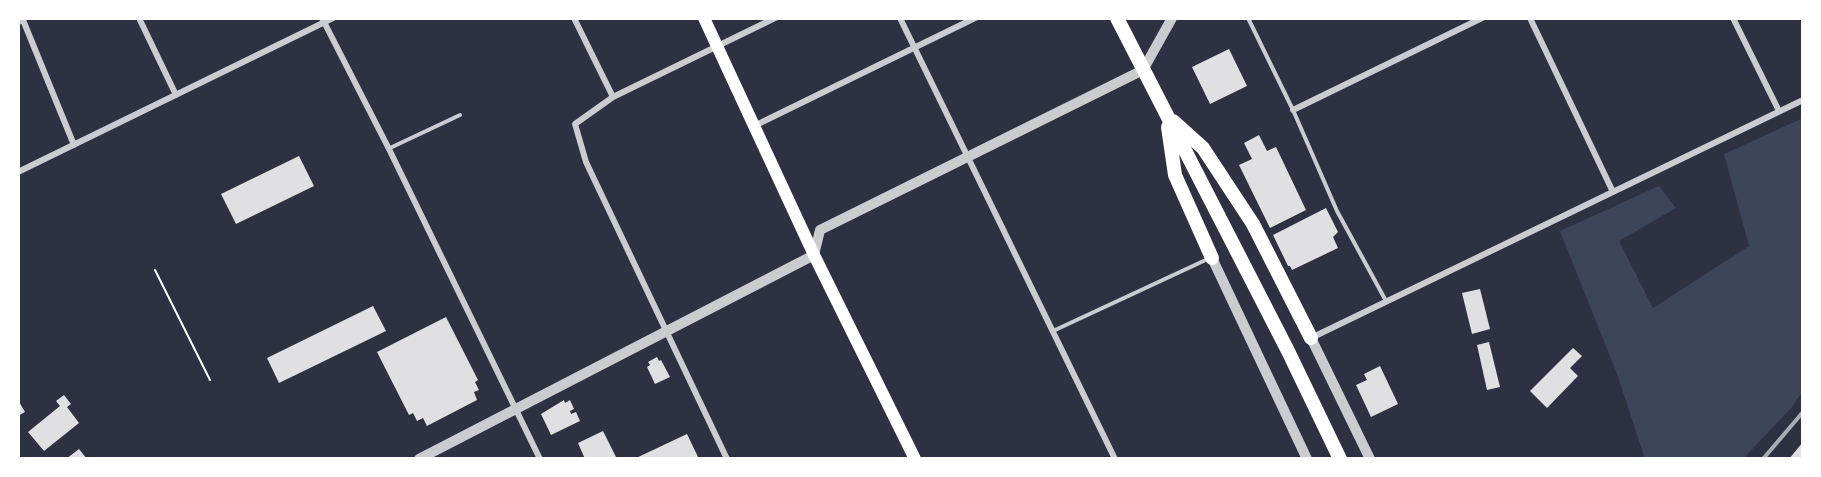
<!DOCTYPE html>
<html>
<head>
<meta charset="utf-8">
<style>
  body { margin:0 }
  #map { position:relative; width:1821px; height:477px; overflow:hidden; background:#2d3142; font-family:Helvetica,sans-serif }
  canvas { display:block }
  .frame { position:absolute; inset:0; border:20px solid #fff; pointer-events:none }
</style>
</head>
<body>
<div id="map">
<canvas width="1821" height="477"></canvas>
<div class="frame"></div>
</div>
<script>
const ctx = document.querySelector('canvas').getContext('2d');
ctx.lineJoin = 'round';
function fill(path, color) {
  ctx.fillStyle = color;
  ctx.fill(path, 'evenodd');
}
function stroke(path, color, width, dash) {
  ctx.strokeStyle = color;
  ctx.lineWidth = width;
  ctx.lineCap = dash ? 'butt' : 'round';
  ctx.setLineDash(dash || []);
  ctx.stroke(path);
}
fill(new Path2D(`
  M1803 118V391L1792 407 1743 459H1645L1616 371 1560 231 1659 186 1676 208 1619 241 1653 308 1749 246 1724 154Z`), '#3c4559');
fill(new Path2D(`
  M1229 49 1247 86 1210 104 1192 67Z
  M1259 135 1267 151 1276 147 1306 210 1270 228 1239 165 1252 159 1244 143Z
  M299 156 314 186 236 224 221 194Z
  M1326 208 1338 232 1333 237 1338 248 1292 270 1290 266H1288L1273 235Z
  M1480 289 1490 329 1472 334 1462 293Z
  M373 306 386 331 279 383 267 358Z
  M446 317 478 380 475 382 479 390 474 392 477 400 427 426 423 418 417 421 413 413 409 415 377 352Z
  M1489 342 1500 387 1487 390 1477 345Z
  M1573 348 1582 356 1570 368 1578 376 1547 408 1530 391Z
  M657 357 659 361 661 360 670 377 655 384 647 367 650 365 648 362Z
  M1380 366 1398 404 1371 417 1356 385 1367 380 1364 374Z
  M64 395 71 404 67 407 79 423 44 451 28 432 60 406 56 401Z
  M18 400 25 412 18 416Z
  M564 400 565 403 570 400 574 409 570 411 571 414 576 412 580 421 551 435 541 414Z
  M603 431 617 459H585L578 443Z
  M687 434 699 459H634Z
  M1803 442V459H1789Z
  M79 449 87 459H66Z`), '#e0e0e3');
stroke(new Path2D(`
  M155 270 210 380`), '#fff', 2);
stroke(new Path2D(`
  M1248 18 1293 110 1337 211 1386 301
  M390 148 460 115
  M1053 331 1210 258`), '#caccd0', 4);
stroke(new Path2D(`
  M139 18 176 95
  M322 18 389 149 540 459
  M574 18 613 97
  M900 18 1115 459
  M1530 18 1613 192
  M1733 18 1779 111
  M18 22 23 20 74 145
  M1293 110 1482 18
  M754 126 975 18
  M18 172 333 18
  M1311 338 1803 100
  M727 459 586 162 575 124 613 97 775 18`), '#caccd0', 6);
stroke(new Path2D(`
  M1212 258 1307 459
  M1311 338 1370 459
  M419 459 814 255 820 230 1143 70 1172 18`), '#caccd0', 10);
stroke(new Path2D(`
  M704 18 814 255 915 459`), '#fff', 12);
stroke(new Path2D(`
  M1117 18 1288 351 1340 459
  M1173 121 1203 148 1253 224 1311 338
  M1168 127 1175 175 1212 258`), '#fff', 14);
stroke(new Path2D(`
  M1763 459 1803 412`), '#abadb3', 4);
</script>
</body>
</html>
